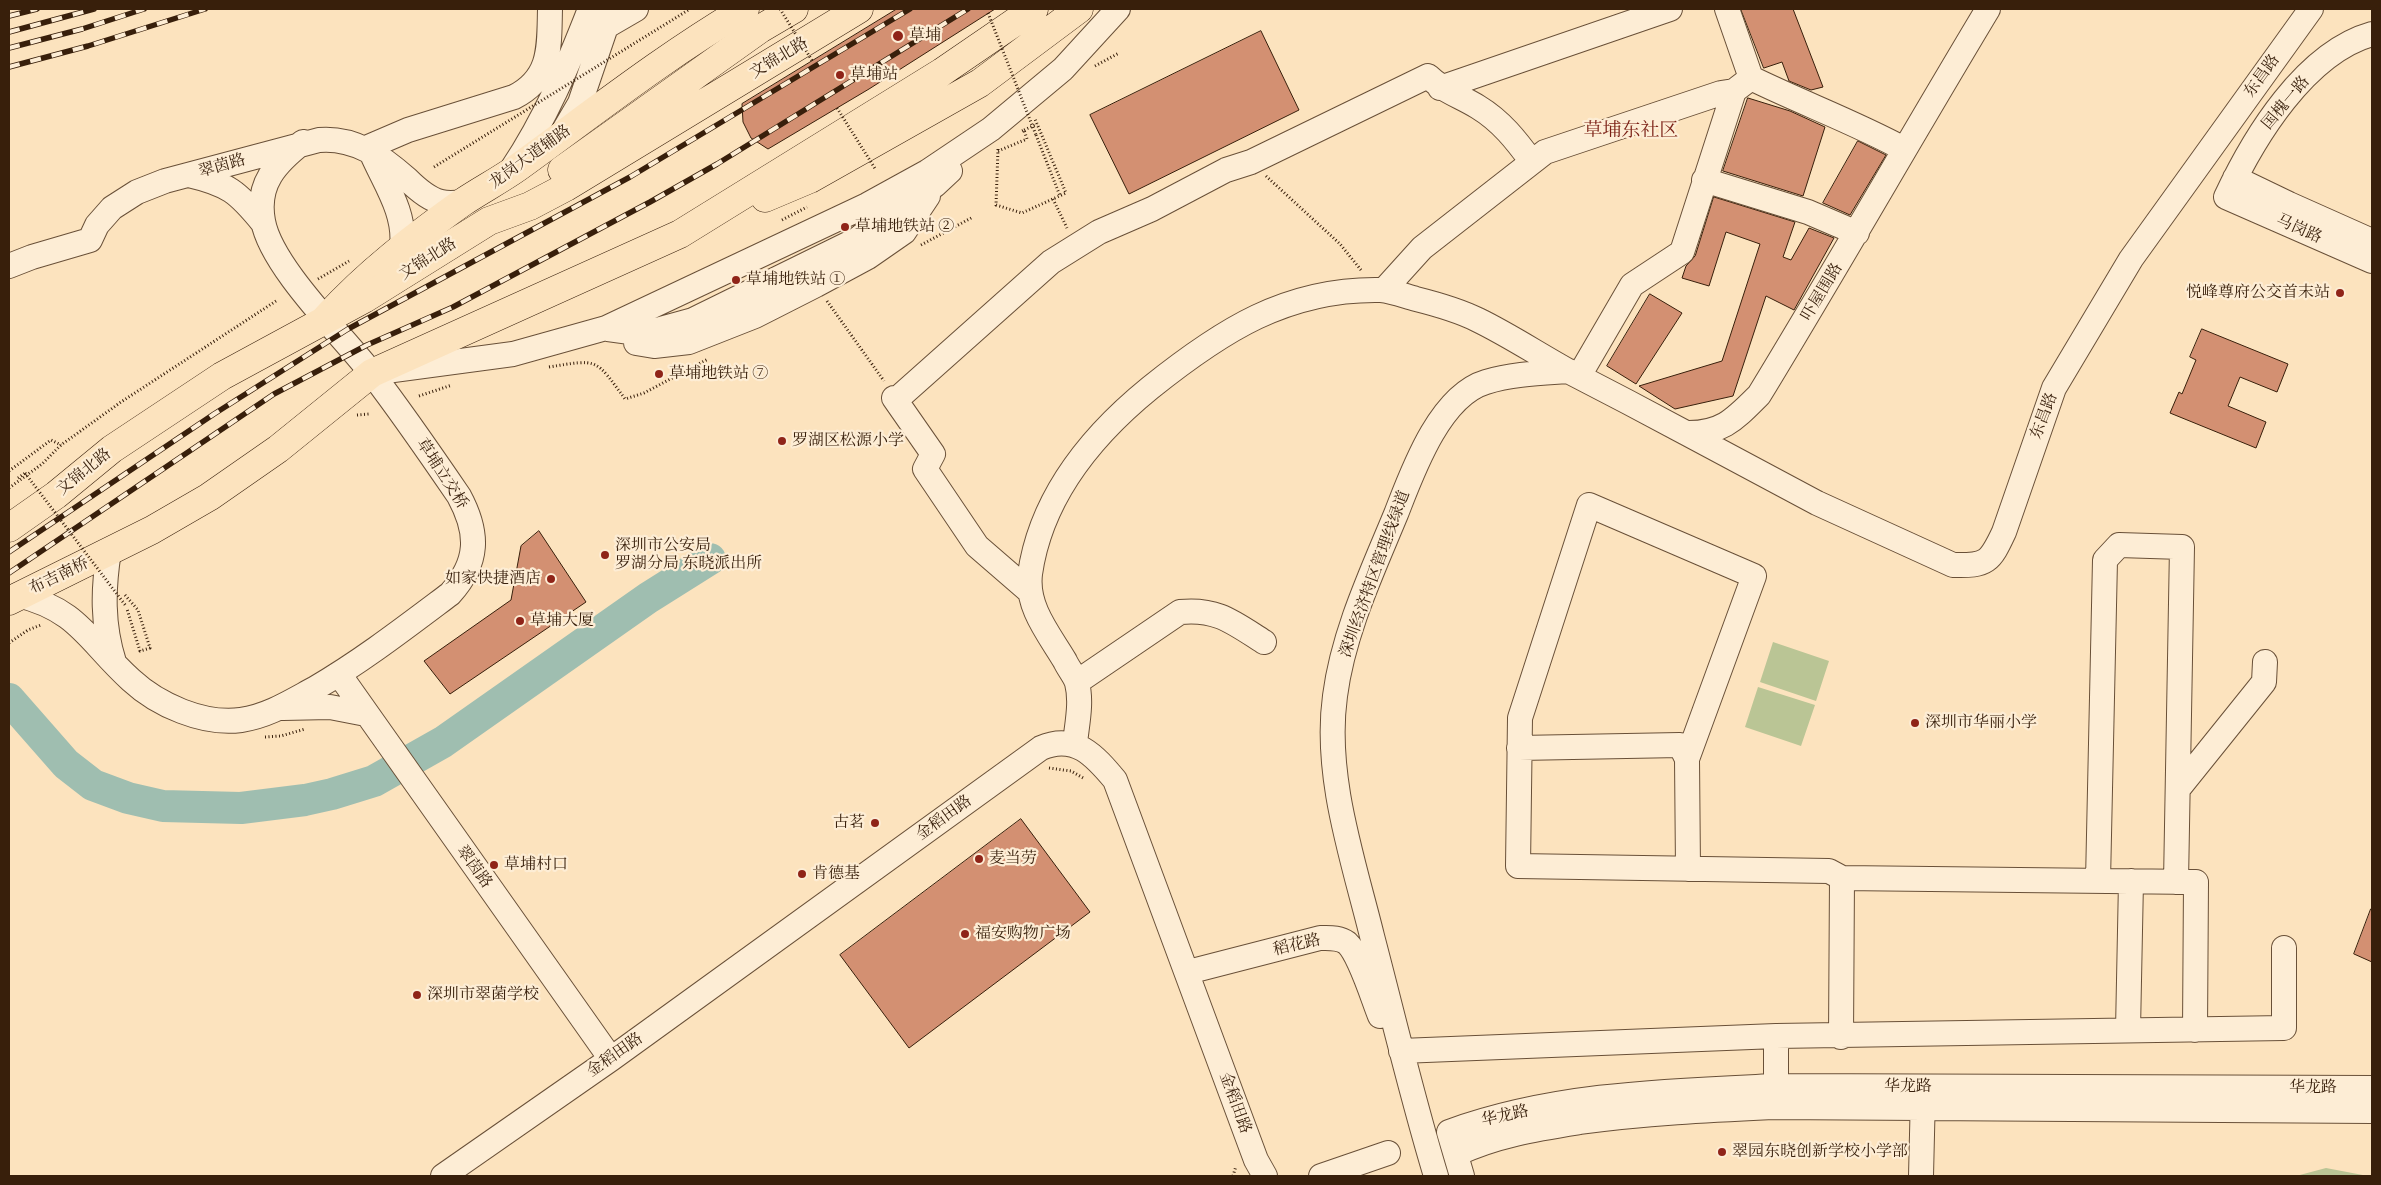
<!DOCTYPE html>
<html>
<head>
<meta charset="utf-8">
<style>
  body { margin:0 }
  #map { position:relative; width:2381px; height:1185px; overflow:hidden; background:#fce3be; font-family:"EB Garamond",serif }
  canvas { display:block }
  .frame { position:absolute; inset:0; border:10px solid #381f0b; pointer-events:none }
</style>
</head>
<body>
<div id="map">
<canvas width="2381" height="1185"></canvas>
<div class="frame"></div>
</div>
<script>
const ctx = document.querySelector('canvas').getContext('2d');
ctx.lineJoin = 'round';
function fill(path, color) {
  ctx.fillStyle = color;
  ctx.fill(path, 'evenodd');
}
function stroke(path, color, width, dash) {
  ctx.strokeStyle = color;
  ctx.lineWidth = width;
  ctx.lineCap = dash ? 'butt' : 'round';
  ctx.setLineDash(dash || []);
  ctx.stroke(path);
}
function write(font, color, halo, rows, align = 'center') {
  ctx.font = font + ' "EB Garamond","Noto Serif SC",serif';
  ctx.lineWidth = 4.5;
  ctx.setLineDash([]);
  ctx.textBaseline = 'middle';
  ctx.strokeStyle = halo;
  ctx.fillStyle = color;
  for (const [text, x, y, turn = 0] of rows) {
    ctx.save();
    ctx.translate(x, y);
    ctx.rotate((+turn || 0) * Math.PI / 180);
    ctx.textAlign = isNaN(turn) ? turn : align;
    if (halo) ctx.strokeText(text, 0, 0);
    ctx.fillText(text, 0, 0);
    ctx.restore();
  }
}
fill(new Path2D(`
  M1773 642 1829 661 1816 701 1760 682Z
  M1758 687 1815 705 1801 746 1745 727Z
  M2326 1168 2368 1176H2296Z`), '#bac595');
stroke(new Path2D(`
  M9 699 66 764 93 785 128 798 163 806 241 808 305 800 332 794 374 781 443 742 648 598 710 559`), '#9fbeb0', 32);
const building = new Path2D(`
  M897 9H995L869 89 768 149 751 138 743 122 742 104Z
  M1741 9H1793L1823 87 1811 90 1789 81 1782 62 1764 68Z
  M1261 31 1299 110 1129 194 1090 115Z
  M1748 98 1790 111 1825 127 1803 196 1723 171Z
  M1858 141 1886 155 1850 215 1823 203Z
  M1714 197 1795 222 1783 257 1791 260 1809 228 1834 238 1794 310 1766 296 1733 396 1675 409 1639 386 1722 361 1760 244 1726 232 1709 286 1682 278 1686 266 1695 256Z
  M1650 294 1682 313 1636 384 1607 366Z
  M2202 329 2288 364 2277 392 2240 377 2228 406 2266 422 2256 448 2170 413 2179 392 2182 394 2196 360 2190 357Z
  M539 531 586 602 450 694 424 661 511 600 521 546Z
  M1021 819 1090 912 909 1048 840 955Z
  M2371 909H2372V962L2354 954Z`);
fill(building, '#d39072');
stroke(building, '#381f0b', 1);
const minor = new Path2D(`
  M605 27 636 9
  M2372 34C2305 53 2254 137 2226 197L2372 261
  M1751 78C1802 103 1854 122 1904 149
  M1440 88 1670 9
  M563 132 580 103 612 9
  M366 148 408 130 514 97C552 78 549 46 550 9
  M372 154C385 184 406 213 402 247
  M512 169C545 120 569 63 590 9
  M189 175C228 184 238 192 263 223
  M2235 178 2289 204 2372 241
  M1704 180 1808 212 1857 233
  M9 266 32 257 90 240 97 225 112 208 137 192 165 181 319 140C354 137 381 156 407 179 416 188 428 199 441 202 449 204 456 203 464 202
  M1384 290 1422 248 1545 152 1721 93 1734 91 1751 78 1727 9
  M608 329 630 332 653 331 693 320 856 240 935 185 950 171
  M636 343 654 346 689 342 755 316 816 285 868 257 904 232 928 196
  M386 371 513 354 606 328 867 205 927 172 991 129 1063 69 1118 9
  M1579 376 1632 285 1682 252 1734 91
  M894 398 933 454 925 469 977 546 1029 591
  M896 400 1051 262 1099 232 1152 209 1226 170 1251 162 1428 76C1443 91 1460 96 1478 107 1501 121 1516 140 1532 162
  M1686 433 1817 503 1953 565C1987 566 1990 562 2004 532L2054 388 2131 259 2311 9
  M109 551C103 589 102 624 114 662
  M18 595C79 610 88 641 131 680 158 705 203 725 241 720 268 716 290 702 314 689 362 661 406 627 450 594 479 562 479 533 459 496 431 455 403 414 373 375 344 337 271 267 263 221 256 184 276 163 303 142
  M339 674 611 1059
  M1077 682 1180 612C1217 608 1234 623 1264 642
  M283 708 330 707 366 714
  M1075 743C1077 724 1082 702 1077 683 1075 676 1068 668 1065 661 1049 634 1026 607 1030 574 1041 497 1091 436 1150 388 1221 331 1287 288 1381 290 1392 291 1405 296 1416 299 1436 304 1458 310 1478 320 1509 335 1539 355 1570 372 1609 392 1647 412 1686 433 1722 434 1735 419 1759 395 1837 267 1911 137 1988 9
  M1519 748 1680 745 1687 759 1688 869
  M1687 759 1754 576 1589 505 1520 718 1518 866 1829 871 1842 878 1841 1037
  M2178 789 2264 682 2265 662
  M1842 878 2196 882 2195 1030
  M2098 881 2105 560 2119 545 2182 547 2176 882
  M1188 972 1320 938C1330 938 1339 937 1347 943 1360 955 1373 999 1380 1016
  M2128 1030 2131 881
  M1401 1051 1776 1036 2284 1028V948
  M1776 1086V1036
  M1456 1154C1497 1135 1536 1129 1580 1122 1645 1113 1709 1110 1773 1107L2372 1111
  M443 1176 611 1059 1041 748C1075 733 1095 756 1115 780L1256 1160 1265 1176
  M1321 1176 1388 1153
  M1436 1176C1412 1097 1393 1016 1372 936 1353 859 1324 776 1335 696 1343 633 1372 572 1396 514 1412 473 1439 396 1486 382 1512 374 1542 373 1569 371
  M1462 1176 1449 1132C1552 1094 1667 1091 1776 1086L2372 1088
  M1921 1176 1923 1093`);
const major = new Path2D(`
  M327 317C367 273 414 237 463 202 481 190 500 180 517 168 593 113 665 56 745 9`);
const highway = new Path2D(`
  M562 170 760 29 794 9
  M765 198 810 179 980 83 1079 9
  M9 528 56 495 112 449 222 376 364 299 489 221 530 206 566 187 859 9
  M9 601 152 530 209 497 278 449 372 373 680 234 942 72 1034 9`);
stroke(minor, '#695038', 26);
stroke(major, '#381f0b', 29);
stroke(highway, '#381f0b', 29);
stroke(new Path2D(`
  M1095 66 1119 53
  M1036 135 1060 196
  M998 149 996 205 1022 213 1066 193 1035 119
  M998 151 1027 139 1024 130 1022 131 1037 124
  M1266 176 1340 244 1361 270
  M1053 199 1067 228
  M782 220 807 207
  M921 245 973 217
  M318 279 349 261
  M827 301 884 381
  M549 367C599 359 595 358 625 399L644 393 708 359
  M419 396 452 385
  M357 415 369 414
  M9 471 51 440 61 445
  M18 478 25 473
  M9 488 42 464 61 445 121 402 276 301
  M125 595 138 610 150 648 140 651 127 609
  M9 643 28 630 41 625
  M265 737 281 736 305 729
  M1049 768 1071 771 1085 779
  M1233 1176 1236 1166`), '#381f0b', 3, [1, 2.5]);
stroke(minor, '#fdedd5', 24);
stroke(major, '#fce3be', 28);
stroke(highway, '#fce3be', 28);
const rail = new Path2D(`
  M9 16 37 9
  M9 32 94 9
  M9 48 82 29 144 9
  M9 67 88 46 205 9
  M9 552 214 414 348 329 630 177 910 9
  M9 573 274 394 367 345 453 307 650 202 717 164 968 9`);
stroke(rail, '#381f0b', 5.5);
stroke(rail, '#fdedd5', 4, [11]);
stroke(new Path2D(`
  M780 9 813 62
  M988 13 1036 135
  M837 108 876 170
  M434 167 690 9
  M25 473 126 606`), '#381f0b', 3, [1, 2.5]);
for (const [x, y, r, color] of [
  [898,36,6,"#8f2418"],
  [840,75,5,"#8f2418"],
  [845,227,5,"#8f2418"],
  [736,280,5,"#8f2418"],
  [2340,293,5,"#8f2418"],
  [659,374,5,"#8f2418"],
  [782,441,5,"#8f2418"],
  [605,555,5,"#8f2418"],
  [551,579,5,"#8f2418"],
  [520,621,5,"#8f2418"],
  [1915,723,5,"#8f2418"],
  [875,823,5,"#8f2418"],
  [979,859,5,"#8f2418"],
  [494,865,5,"#8f2418"],
  [802,874,5,"#8f2418"],
  [965,934,5,"#8f2418"],
  [417,995,5,"#8f2418"],
  [1722,1152,5,"#8f2418"]
]) {
  const dot = new Path2D();
  dot.arc(x, y, r, 0, 2 * Math.PI);
  ctx.fillStyle = color;
  ctx.fill(dot);
  stroke(dot, '#fdedd5', 2);
}
write('16px', '#381f0b', '#fdedd5', [
  ["草埔",909,36],
  ["草埔站",850,75],
  ["草埔地铁站 ②",855,227],
  ["草埔地铁站 ①",746,280],
  ["悦峰尊府公交首末站",2330,293,"right"],
  ["草埔地铁站 ⑦",669,374],
  ["罗湖区松源小学",792,441],
  ["深圳市公安局",615,546],
  ["罗湖分局 东晓派出所",615,564],
  ["如家快捷酒店",541,579,"right"],
  ["草埔大厦",530,621],
  ["深圳市华丽小学",1925,723],
  ["古茗",865,823,"right"],
  ["麦当劳",989,859],
  ["草埔村口",504,865],
  ["肯德基",812,874],
  ["福安购物广场",975,934],
  ["深圳市翠菌学校",427,995],
  ["翠园东晓创新学校小学部",1732,1152]
], 'left');
write('16px', '#381f0b', '#fdedd5', [
  ["文锦北路",779,58,-31],
  ["东昌路",2262,76,-54],
  ["国槐一路",2286,103,-50],
  ["龙岗大道辅路",530,157,-36],
  ["翠茵路",222,166,-16],
  ["马岗路",2299,229,24],
  ["文锦北路",428,259,-32],
  ["吓屋围路",1822,292,-59],
  ["东昌路",2044,416,-69],
  ["文锦北路",84,472,-39],
  ["草埔立交桥",442,474,57],
  ["深圳经济特区管理线绿道",1375,574,-70],
  ["布吉南桥",59,576,-26],
  ["金稻田路",944,818,-36],
  ["翠茵路",474,867,54],
  ["稻花路",1297,945,-13],
  ["金稻田路",615,1055,-35],
  ["华龙路",1908,1087],
  ["华龙路",2313,1088],
  ["金稻田路",1235,1103,70],
  ["华龙路",1505,1116,-12]
]);
write('19px', '#7a1f14', '#fdedd5', [
  ["草埔东社区",1631,131]
]);
</script>
</body>
</html>
